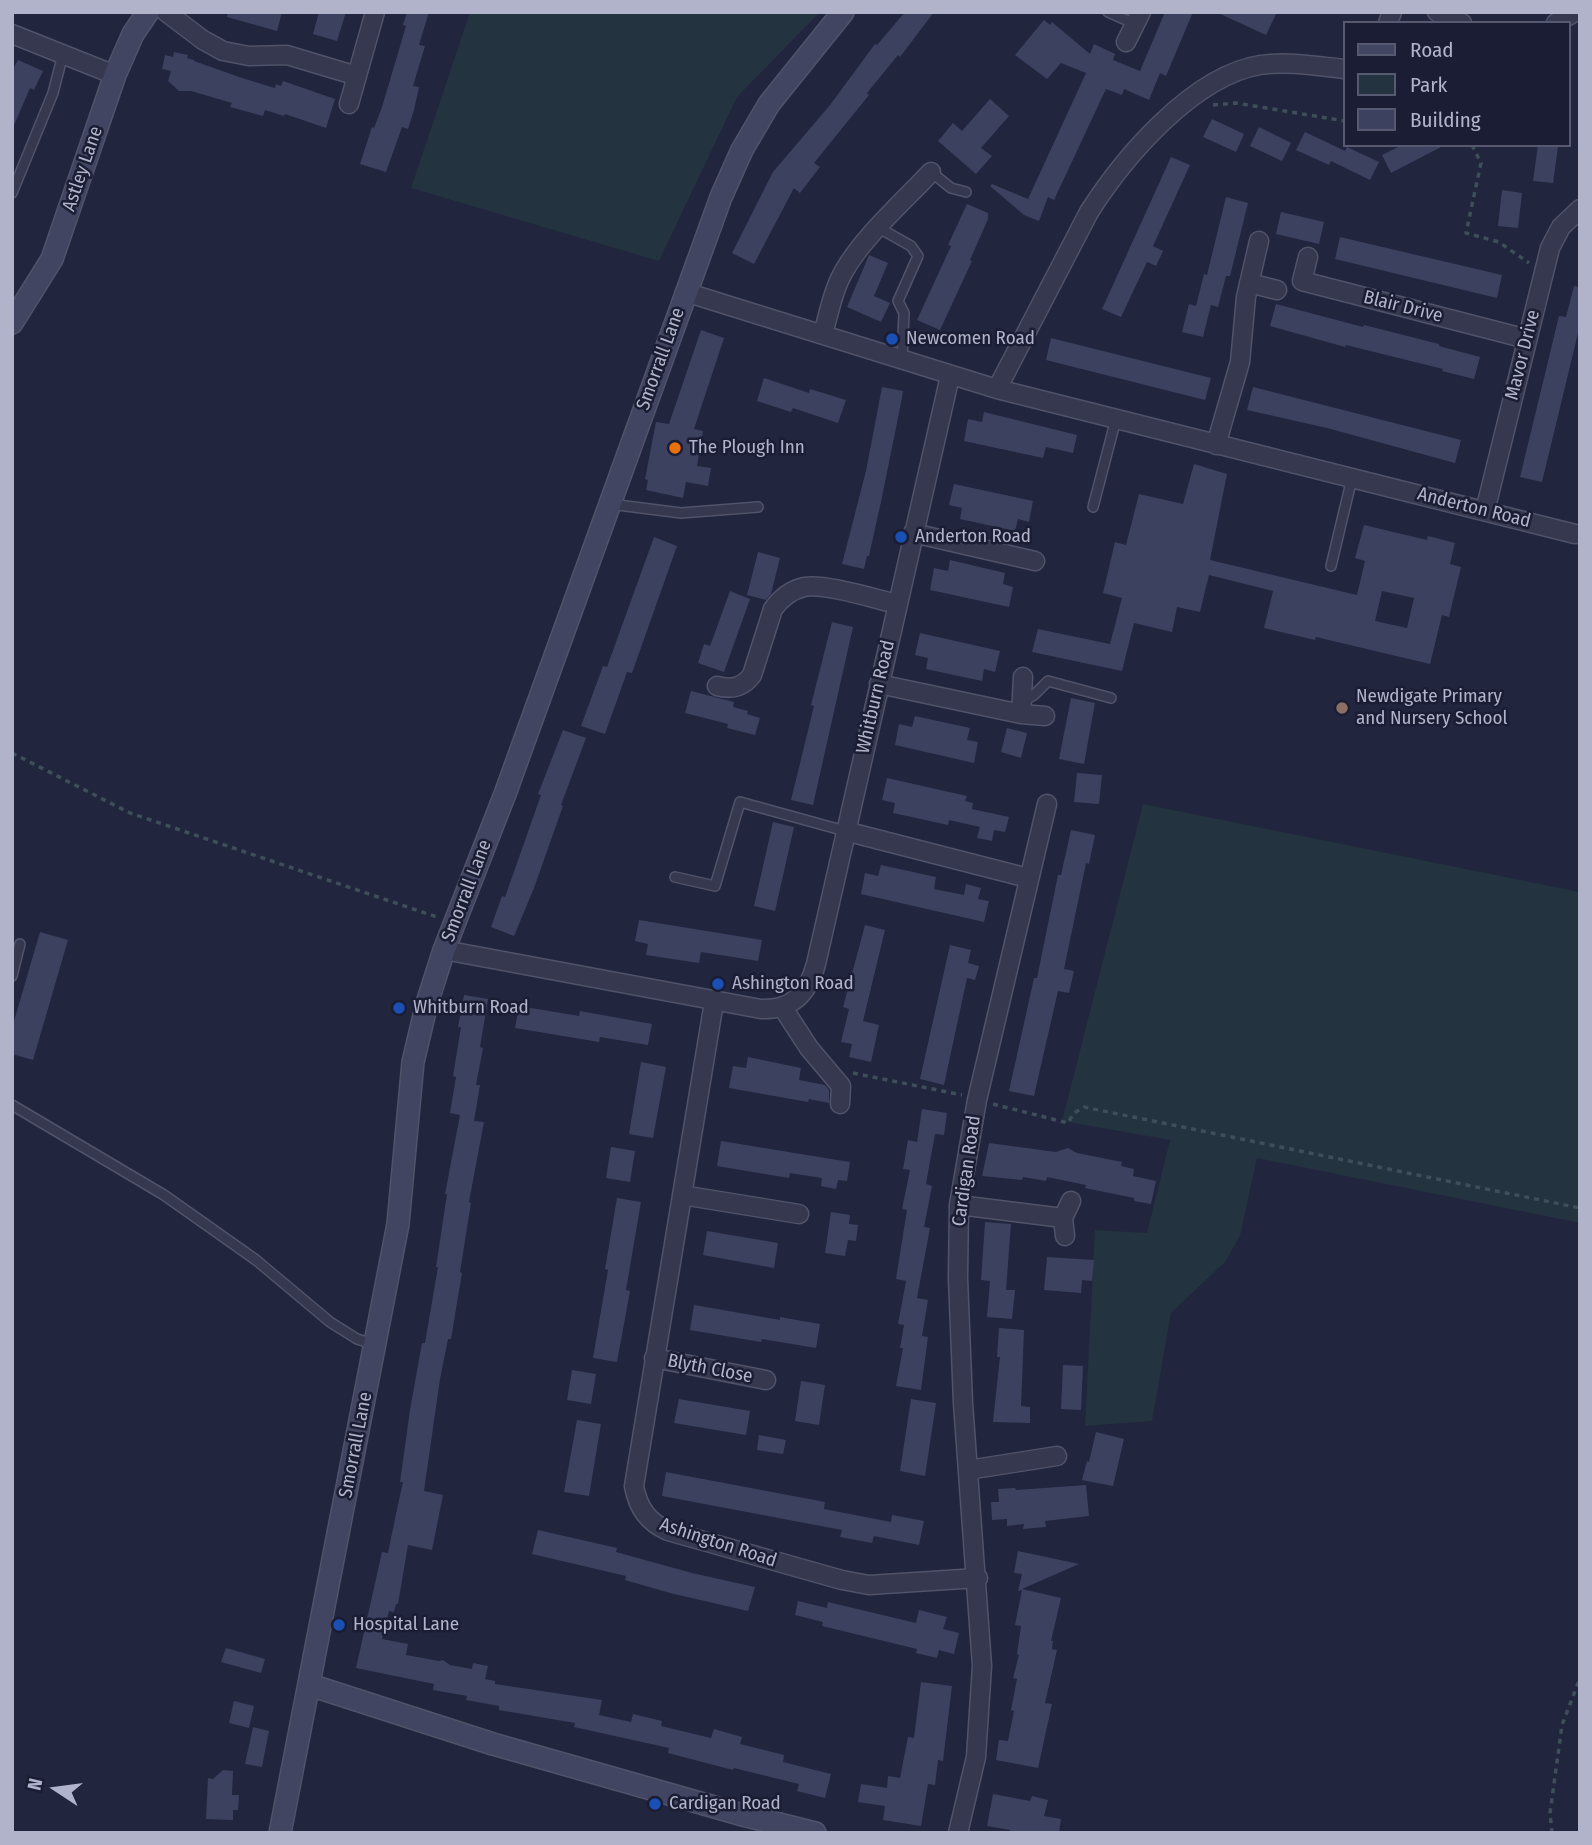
<!DOCTYPE html>
<html>
<head>
<meta charset="utf-8">
<style>
  body { margin:0 }
  #map { position:relative; width:1592px; height:1845px; overflow:hidden; background:#21253e; font-family:"Fira Sans Condensed",sans-serif }
  canvas { display:block }
  .frame { position:absolute; inset:0; border:14px solid #b0b3c9; pointer-events:none }
  .legend { position:absolute; left:1343px; top:21px; width:228px; height:126px; box-sizing:border-box; background:#1a1d33; border:2px solid #56596f; margin:0; padding:9px 12px; list-style:none; font-size:21px; color:#b0b3c9 }
  .legend li { display:flex; align-items:center; gap:14px; height:35px }
  .legend b { width:35px; border:2px solid #56596f }
  .north { position:absolute; left:21px; top:1754px; width:70px; height:70px; -webkit-text-stroke:5px #1a1d33; paint-order:stroke; rotate:283deg; font-size:19px; font-weight:700; line-height:28px; text-align:center; color:#b0b3c9 }
  .north::after { content:''; display:block; margin:auto; width:24px; height:32px; background:#b0b3c9; clip-path:polygon(50% 0,100% 100%,50% 72%,0 100%) }
</style>
</head>
<body>
<div id="map">
<canvas width="1592" height="1845"></canvas>
<div class="frame"></div>
<ul class="legend">
<li><b style="height:9px;background:#424561"></b>Road</li>
<li><b style="height:19px;background:#23333f"></b>Park</li>
<li><b style="height:19px;background:#3c415f"></b>Building</li>
</ul>
<div class="north">N</div>
</div>
<script>
const ctx = document.querySelector('canvas').getContext('2d');
ctx.lineJoin = 'round';
function fill(path, color) {
  ctx.fillStyle = color;
  ctx.fill(path, 'evenodd');
}
function stroke(path, color, width, dash) {
  ctx.strokeStyle = color;
  ctx.lineWidth = width;
  ctx.lineCap = dash ? 'butt' : 'round';
  ctx.setLineDash(dash || []);
  ctx.stroke(path);
}
function write(font, color, halo, rows, align = 'center') {
  ctx.font = font + ' "Fira Sans Condensed",sans-serif';
  ctx.lineWidth = 5;
  ctx.setLineDash([]);
  ctx.textBaseline = 'middle';
  ctx.strokeStyle = halo;
  ctx.fillStyle = color;
  for (const [text, x, y, turn = 0] of rows) {
    ctx.save();
    ctx.translate(x, y);
    ctx.rotate((+turn || 0) * Math.PI / 180);
    ctx.textAlign = isNaN(turn) ? turn : align;
    if (halo) ctx.strokeText(text, 0, 0);
    ctx.fillText(text, 0, 0);
    ctx.restore();
  }
}
fill(new Path2D(`
  M470 12H820L737 97 659 261 411 188Z
  M1143 804 1580 892V1223L1257 1158 1240 1236 1225 1262 1171 1313 1152 1421 1085 1426 1095 1230 1147 1233 1170 1140 1062 1121Z`), '#23333f');
fill(new Path2D(`
  M228 12H282L277 31 227 17Z
  M319 12H346L337 41 313 34Z
  M407 12H429L419 45 425 46 413 86 419 87 414 110 408 129 402 127 386 172 360 164 372 127 374 128 382 107 406 26 403 25Z
  M905 12H934L900 57 898 55 867 93 869 95 814 163 820 167 800 193 794 188 754 264 732 253 773 172 830 105 875 44 877 45Z
  M1165 12H1193L1166 76 1160 73 1149 100 1124 89 1122 95 1106 89 1054 200 1048 197 1039 221 1024 215 990 186 992 184 1028 199 1086 73 1061 63 1047 79 1015 55 1044 20 1050 25 1052 22 1090 54 1094 44 1115 54 1113 60 1140 71Z
  M1216 12H1277L1266 35Z
  M174 52 188 55 187 58 194 60V61L242 78 275 88 276 84 281 86 283 81 335 99 326 128 285 114 284 116 265 110 263 116 230 107 232 103 191 91H179L168 81 171 71 162 69 165 55 173 57Z
  M18 60 43 71 34 90 30 88 12 130V71Z
  M990 99 1009 116 981 148 992 156 976 174 938 141 953 123 962 131Z
  M1212 119 1244 134 1236 152 1203 137Z
  M1259 127 1291 143 1282 161 1250 146Z
  M1305 132 1345 151 1347 147 1379 162 1370 180 1331 161 1329 165 1296 150Z
  M1402 145H1445L1391 173 1382 155Z
  M1538 145 1558 147 1553 183 1533 181Z
  M1171 157 1190 165 1153 246 1163 251 1156 266 1147 262 1121 317 1102 309Z
  M1502 190 1522 193 1518 228 1498 226Z
  M1226 197 1248 203 1230 276H1226L1218 307 1211 305 1203 337 1182 332 1189 304 1196 306 1204 274 1207 275Z
  M967 204 988 213V219L970 260 972 261 940 330 917 320 951 246 948 245Z
  M1281 212 1324 222 1319 244 1276 234Z
  M1340 237 1502 275 1497 298 1335 259Z
  M869 255 888 263 874 296 890 303 881 322 847 307Z
  M1574 286 1580 287V325L1542 482 1520 477 1559 316 1566 317Z
  M1276 304 1363 327 1364 325 1439 344V346L1480 357 1474 379 1442 371 1443 369 1346 345 1345 347 1270 326Z
  M701 330 724 338 694 429 703 431 697 466 711 468 708 486 686 482 683 498 646 490 648 480 645 479 656 422 669 424Z
  M1051 338 1211 378 1205 400 1046 360Z
  M764 378 809 393 810 389 846 400 838 423 793 408 791 412 757 401Z
  M882 387 903 391 901 403 882 497 869 556H867L864 569 842 564 866 471Z
  M1253 387 1461 440 1455 463 1327 428 1247 410Z
  M984 412 1077 435 1073 453 1046 447 1043 458 964 441 968 419 982 422Z
  M1194 464 1227 474 1210 560 1357 595 1365 561 1355 558 1364 525 1427 540 1428 536 1455 543 1450 564 1461 567 1449 617 1442 615 1430 664 1316 637 1315 640 1264 628 1273 591 1209 575 1200 612 1177 607 1172 632 1134 623 1122 671 1032 652 1038 629 1110 644 1122 598 1103 593 1115 542 1126 545 1139 494 1183 504ZM1382 591 1414 598 1407 628 1375 621Z
  M954 484 1033 501 1029 522 1018 519 1015 531 960 519 962 508 949 505Z
  M654 537 677 546 632 673 627 672 605 734 581 726 603 666 607 667Z
  M758 552 780 558 771 594 766 600 747 595Z
  M950 560 1005 573 1003 584 1013 587 1009 607 930 590 934 568 948 571Z
  M730 591 750 599 724 672 698 663 704 644 710 646Z
  M832 622 853 627 813 805 791 800 814 706 811 705Z
  M920 633 1000 651 995 672 984 669 982 681 926 669 928 658 915 655Z
  M691 691 734 702 733 707 748 711 747 714 760 718 755 735 727 728 728 724 685 713Z
  M1071 698 1095 703 1084 764 1059 759Z
  M915 716 970 728 967 740 978 742 974 763 895 745 899 724 912 727Z
  M1007 728 1027 733 1021 758 1001 752Z
  M563 730 586 738 561 805 563 806 534 888 514 936 491 927 502 896 505 897 541 795 538 794Z
  M1077 773 1102 775 1099 804 1074 802Z
  M887 778 967 796 965 801 973 803 972 809 1009 817 1005 832 994 830 992 841 977 838 980 827 949 820 948 825 893 813 895 803 882 800Z
  M773 822 794 827 775 911 754 906Z
  M1071 830 1095 835 1089 864 1086 863 1064 969 1074 971 1069 993 1058 991 1034 1096 1009 1091 1034 978H1037L1058 875H1061Z
  M881 865 936 877 934 889 964 895 966 884 981 888 978 899 989 901 984 922 861 894 865 873 878 876Z
  M639 920 762 940 758 961 701 952 699 963 646 955 648 944 635 941Z
  M865 925 885 930 863 1021 879 1025 871 1062 849 1057 852 1044 841 1042 849 1009 843 1007Z
  M40 932 68 940 33 1060 12 1054V1028Z
  M950 945 971 950 968 963 979 966 975 980 967 978 944 1085 920 1079Z
  M464 995 488 999 480 1047 483 1048 476 1085H480L474 1121 484 1122 469 1202 471 1203 460 1272 462 1273 451 1339H448L440 1379 424 1491 443 1495 432 1550 408 1545 398 1604H396L394 1612 389 1611 382 1639 408 1644 406 1655 439 1661 443 1660 450 1665 472 1669 473 1663 488 1666 485 1679 495 1681V1684L602 1700 599 1715 631 1722 633 1714 662 1721 661 1726 711 1738 714 1729 742 1737 740 1744 784 1755 783 1762 831 1774 825 1798 797 1791 799 1784 734 1768 733 1770 668 1753 669 1748 574 1727 575 1723 499 1710V1706L466 1700 467 1696 433 1690 434 1684 356 1668 382 1552 388 1553 396 1514 403 1482H400L410 1410 422 1343H425L438 1267H436L447 1194H445L460 1115 450 1113 456 1077 453 1076 461 1027H458Z
  M519 1006 579 1016 580 1011 652 1024 648 1045 600 1037 599 1042 515 1028Z
  M748 1057 801 1068 799 1080 825 1085 829 1090V1103L809 1099 808 1102 729 1088 733 1066 746 1068Z
  M641 1062 666 1067 653 1138 629 1134Z
  M922 1109 947 1113 944 1135 935 1134 926 1184 932 1186 924 1227 930 1228 917 1298 928 1300 922 1336 928 1337 921 1390 896 1386 903 1348H900L904 1325 898 1324 906 1281 896 1279 907 1210 902 1209 910 1170 903 1169 908 1140 917 1142Z
  M721 1141 850 1162 847 1181 838 1180 836 1189 821 1186 822 1178 790 1173 789 1178 717 1166Z
  M989 1143 1056 1152 1068 1148 1077 1153 1122 1162 1121 1166 1134 1169 1133 1176 1156 1181 1151 1204 1134 1201V1198L1085 1188 1086 1185 1047 1177 1046 1181 1023 1177 1022 1180 982 1176Z
  M611 1147 635 1151 630 1182 606 1178Z
  M617 1198 641 1202 626 1290 630 1291 617 1362 593 1358 608 1270 605 1269Z
  M831 1212 850 1215 849 1224 858 1225 856 1241 848 1240 845 1256 825 1253Z
  M985 1222 1011 1224 1006 1290H1015L1012 1319 987 1317 990 1281 981 1280Z
  M707 1231 778 1243 774 1268 703 1255Z
  M1047 1257 1094 1260 1092 1281 1082 1280 1081 1293 1044 1290Z
  M694 1305 780 1320V1317L820 1324 816 1348 762 1339 761 1342 690 1330Z
  M999 1328 1024 1330 1021 1406 1030 1407V1423L993 1422 1000 1357H997Z
  M1063 1365 1083 1366 1081 1410 1061 1409Z
  M572 1370 596 1374 591 1404 567 1400Z
  M801 1381 825 1385 819 1425 795 1421Z
  M679 1399 750 1411 746 1435 674 1423Z
  M911 1399 936 1403 925 1476 900 1471Z
  M577 1420 601 1424 589 1496 564 1492Z
  M1096 1432 1124 1439 1113 1486 1082 1480 1087 1461 1089 1462Z
  M759 1435 786 1440 783 1454 757 1450Z
  M666 1472 825 1502 824 1509 891 1522 892 1515 924 1521 919 1545 874 1536 872 1543 840 1537 842 1530 662 1496Z
  M1086 1485 1089 1516 1045 1521 1046 1527 1023 1529 1024 1524 1007 1526V1519L992 1520 991 1502H999L998 1489 1015 1488 1016 1490Z
  M538 1530 617 1548 616 1552 692 1573 755 1587 748 1611 670 1593 625 1580 626 1576 532 1554Z
  M1018 1551 1079 1564 1022 1589 1061 1598 1051 1641H1053L1052 1649 1057 1650 1045 1703 1052 1704 1038 1768 996 1760 999 1740 1008 1741 1014 1711 1011 1710 1017 1679 1013 1678 1019 1655 1017 1654 1021 1626 1015 1625 1022 1590 1018 1591 1022 1574 1014 1573Z
  M798 1601 827 1608 828 1602 916 1623 919 1610 947 1617 943 1629 959 1633 954 1654 939 1650 937 1658 916 1653 917 1649 822 1626 823 1622 795 1615Z
  M226 1648 265 1659 261 1673 221 1662Z
  M921 1682 952 1686 943 1761 938 1760 935 1785 928 1784 921 1826 883 1820 885 1806 858 1802 861 1784 887 1788 888 1776 900 1778 908 1737 914 1738Z
  M234 1701 254 1706 249 1728 229 1723Z
  M253 1727 269 1731 262 1767 245 1764Z
  M223 1770 233 1771 232 1795H239L238 1810H233V1820L206 1819 208 1778 213 1779Z
  M993 1794 1030 1801 1032 1796 1048 1800 1044 1816 1061 1819 1059 1833H1010V1830L987 1826Z`), '#3c415f');
const lane = new Path2D(`
  M1108 12 1135 24
  M931 172 951 188 966 192
  M12 193 53 93 63 54
  M879 228 911 246 918 256 898 301 904 313 902 360
  M610 504 681 513 758 507
  M1093 507 1116 419
  M1331 566 1352 478
  M1023 701 1034 695 1048 681 1111 698
  M675 877 715 886 740 802 845 831
  M12 976 20 944
  M12 1105 164 1195 256 1260 330 1322 357 1339 373 1344`);
const street = new Path2D(`
  M166 12 203 40 223 51 249 56 287 55 357 76
  M1437 12 1462 23
  M1388 23 1392 12
  M1556 23 1575 12
  M12 34 115 75
  M1126 42 1141 12
  M349 104 375 12
  M1308 257 1302 281 1527 339
  M1249 283 1277 290
  M685 292 997 389 1575 534
  M823 334C829 313 833 290 844 271 863 237 904 201 931 172
  M997 389 1089 212C1124 157 1193 76 1260 65 1288 61 1317 66 1345 69
  M1216 445 1240 362 1246 297 1259 241
  M1485 511 1550 248 1561 227 1580 209
  M913 533 1035 561
  M879 684 1021 714 1045 716
  M717 686C732 690 743 687 752 675L773 609C781 598 791 590 804 587 825 583 875 599 897 604
  M1021 714 1023 677
  M845 831 1028 878
  M444 950 761 1009C792 1010 808 994 816 964L950 376
  M714 1002 634 1486C638 1508 648 1522 668 1531L842 1580 869 1585 978 1578
  M783 1008 809 1048 841 1086 840 1104
  M682 1195 799 1214
  M959 1205 1063 1218
  M1065 1236 1063 1218 1071 1201
  M654 1358 766 1380
  M968 1470 1057 1456
  M958 1833 976 1757 982 1666 963 1403 958 1278 959 1205 977 1100 1047 804`);
const secondary = new Path2D(`
  M12 323 52 259 115 75 133 34 148 12
  M310 1685 493 1744 739 1814 815 1833
  M280 1833 398 1224 413 1062 427 1003 444 950 505 794 721 197 742 150 769 104 843 12`);
stroke(lane, '#505369', 12);
stroke(street, '#505369', 21);
stroke(secondary, '#505369', 24);
stroke(new Path2D(`
  M1213 105 1236 103 1345 121
  M1472 145 1481 163 1466 233 1499 242 1529 263
  M12 753 130 813 437 917
  M853 1073 962 1095
  M993 1104 1068 1123 1074 1113 1084 1107 1580 1208
  M1552 1833 1550 1813 1562 1725 1580 1678`), '#3e4f59', 3.5, [5, 5]);
stroke(lane, '#35384e', 9);
stroke(street, '#35384e', 18);
stroke(secondary, '#424561', 21);
for (const [x, y, r, color] of [
  [892,339,7,"#1a4fb4"],
  [675,448,7,"#e8710a"],
  [901,537,7,"#1a4fb4"],
  [1342,708,7,"#8d6e63"],
  [718,984,7,"#1a4fb4"],
  [399,1008,7,"#1a4fb4"],
  [339,1625,7,"#1a4fb4"],
  [655,1804,7,"#1a4fb4"]
]) {
  const dot = new Path2D();
  dot.arc(x, y, r, 0, 2 * Math.PI);
  ctx.fillStyle = color;
  ctx.fill(dot);
  stroke(dot, '#1a1d33', 2.5);
}
write('19px', '#b0b3c9', '#1a1d33', [
  ["Astley Lane",83,169,-71],
  ["Blair Drive",1403,307,14],
  ["Mavor Drive",1523,355,-76],
  ["Smorrall Lane",661,359,-70],
  ["Anderton Road",1474,508,14],
  ["Whitburn Road",876,697,-77],
  ["Smorrall Lane",467,891,-69],
  ["Cardigan Road",967,1171,-82],
  ["Blyth Close",710,1369,11],
  ["Smorrall Lane",356,1445,-79],
  ["Ashington Road",718,1543,18]
]);
write('19px', '#b0b3c9', '#1a1d33', [
  ["Newcomen Road",906,339],
  ["The Plough Inn",689,448],
  ["Anderton Road",915,537],
  ["Newdigate Primary",1356,697],
  ["and Nursery School",1356,719],
  ["Ashington Road",732,984],
  ["Whitburn Road",413,1008],
  ["Hospital Lane",353,1625],
  ["Cardigan Road",669,1804]
], 'left');
</script>
</body>
</html>
